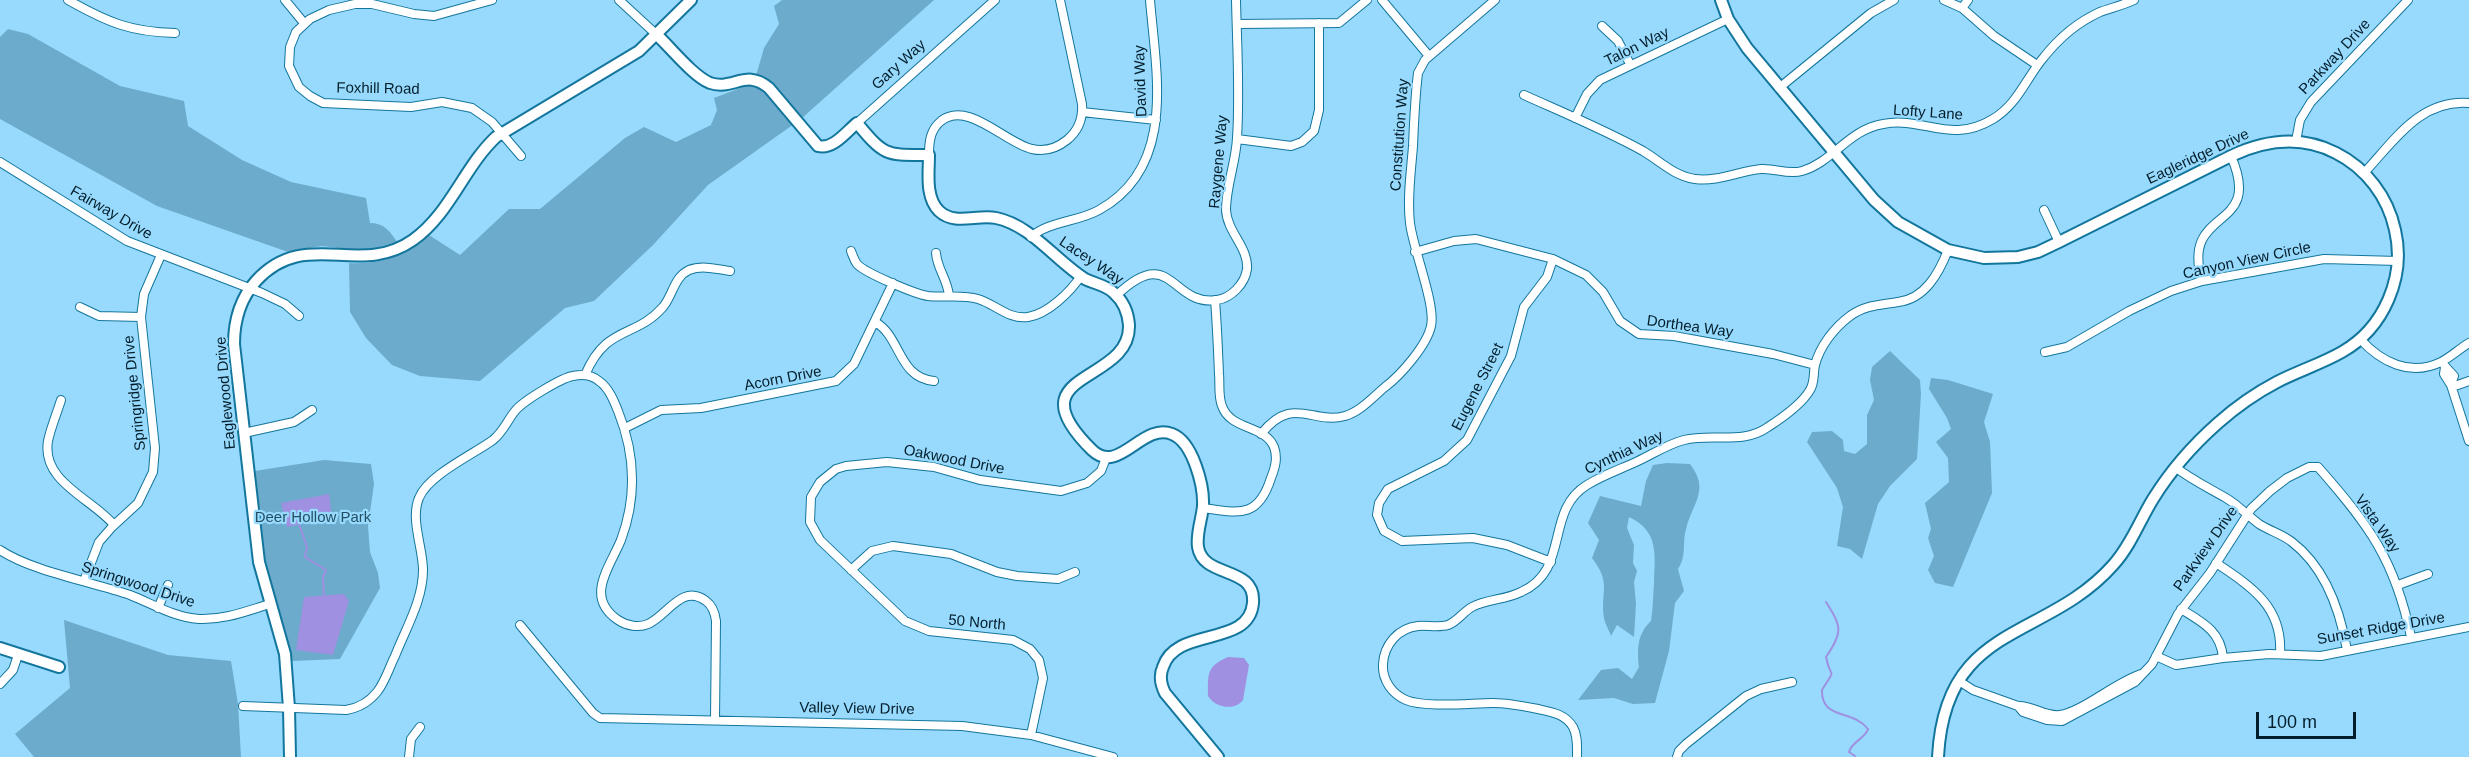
<!DOCTYPE html>
<html>
<head>
<meta charset="utf-8">
<style>
  body { margin:0 }
  #map { position:relative; width:2469px; height:757px; overflow:hidden; background:#98dafd; font-family:Arial,sans-serif }
  canvas { display:block }
  .scale { position:absolute; left:2256px; top:712px; width:100px; height:27px; box-sizing:border-box; border:3px solid #031e2b; border-top:0; padding-left:8px; font-size:18px; line-height:21px; white-space:nowrap; color:#031e2b; -webkit-text-stroke:4px #98dafd; paint-order:stroke }
</style>
</head>
<body>
<div id="map">
<canvas width="2469" height="757"></canvas>
<div class="scale">100 m</div>
</div>
<script>
const ctx = document.querySelector('canvas').getContext('2d');
ctx.lineJoin = 'round';
function fill(path, color) {
  ctx.fillStyle = color;
  ctx.fill(path, 'evenodd');
}
function stroke(path, color, width, dash) {
  ctx.strokeStyle = color;
  ctx.lineWidth = width;
  ctx.lineCap = dash ? 'butt' : 'round';
  ctx.setLineDash(dash || []);
  ctx.stroke(path);
}
function write(font, color, halo, rows, align = 'center') {
  ctx.font = font + ' Arial,sans-serif';
  ctx.lineWidth = 4.5;
  ctx.setLineDash([]);
  ctx.textBaseline = 'middle';
  ctx.strokeStyle = halo;
  ctx.fillStyle = color;
  for (const [text, x, y, turn = 0] of rows) {
    ctx.save();
    ctx.translate(x, y);
    ctx.rotate((+turn || 0) * Math.PI / 180);
    ctx.textAlign = isNaN(turn) ? turn : align;
    if (halo) ctx.strokeText(text, 0, 0);
    ctx.fillText(text, 0, 0);
    ctx.restore();
  }
}
fill(new Path2D(`
  M782 0H934L801 119 708 185 653 245 594 301 565 308 480 381 420 376 392 365 366 338 350 312 349 263C380 265 406 255 429 235L460 255 509 209H540L625 138 644 127 676 142 711 125 717 110 714 98 743 87 756 76 764 48 779 24 774 6Z
  M8 29 28 34 120 86 184 101 188 126 242 160 291 182 366 198 370 223C384 223 390 231 397 242L363 251 322 246 288 252 157 206 0 119V37Z
  M1890 351 1920 380 1921 394 1917 459 1890 486 1878 504 1862 559 1850 549 1837 546 1843 507 1837 488 1807 442 1812 432 1832 431 1843 440 1844 451 1855 454 1867 444V415L1874 400 1870 380 1872 367Z
  M1931 378 1948 380 1993 394 1984 422 1990 442 1992 493 1953 587 1935 583 1928 570 1934 556 1928 538 1931 529 1925 503 1949 482 1948 458 1936 442 1951 429 1947 418 1929 389Z
  M324 460 371 464 374 484 368 526 370 552 378 573 380 588 340 659 292 661C285 628 272 597 264 563 256 533 257 501 255 471Z
  M1667 463 1690 464C1710 490 1693 502 1686 529 1682 543 1687 556 1678 569L1684 591 1675 603 1669 651 1655 703 1633 704 1614 698 1578 700 1601 670 1618 668 1632 679 1639 667C1637 650 1637 634 1651 621 1653 608 1653 596 1654 583 1655 554 1659 531 1629 517L1627 528 1634 545 1633 563 1637 571 1634 582 1636 604 1634 637 1617 625 1611 636C1609 630 1605 624 1604 618 1600 591 1612 584 1592 558L1599 540 1588 523 1600 496 1641 506 1646 481 1653 465Z
  M64 620 168 655 231 661 238 704 241 757H34L15 734 70 688Z`), '#6cabcb');
fill(new Path2D(`
  M329 494 332 518 287 527 281 503Z
  M344 594 349 601 333 655 296 650 304 597Z
  M1228 657 1244 658 1249 665 1243 700C1235 711 1215 708 1208 696 1208 675 1206 666 1228 657Z`), '#9f90e1');
stroke(new Path2D(`
  M299 524 307 547 305 557 326 570 323 577 324 598
  M1826 602C1842 627 1843 632 1826 657 1831 682 1837 665 1822 690 1821 720 1852 709 1868 729 1865 739 1852 741 1849 752L1855 756`), '#9f90e1', 2);
const street = new Path2D(`
  M68 0C107 22 130 32 175 33
  M285 0 304 23
  M492 0 434 16 414 14 372 4H355L329 10 310 19 296 32 290 47 289 66 299 87 310 96 323 103 411 107 442 102 472 108 492 122 521 156
  M619 0 657 35
  M1382 0 1429 56
  M1944 0 1962 8 1994 36 2037 65
  M1962 8 1968 0
  M1237 24 1339 23 1367 0
  M1602 26 1618 41 1630 64
  M1779 88 1871 13 1894 0
  M1524 95C1564 113 1605 130 1643 151 1660 161 1674 176 1695 179 1718 182 1739 171 1761 169 1775 168 1788 175 1802 171 1833 162 1848 130 1883 124 1924 116 1950 145 1993 119 2018 104 2026 78 2044 57 2059 38 2078 22 2100 12 2111 8 2123 5 2134 0
  M1082 112 1156 120
  M1575 118 1587 94 1600 80 1728 19
  M857 123 995 0
  M1237 139 1291 146 1302 142 1314 131 1319 110V23
  M2296 141 2300 120 2311 102 2408 0
  M929 155C929 142 930 130 941 121 968 100 1005 143 1032 149 1045 152 1057 148 1067 140 1078 131 1083 118 1082 104L1060 0
  M0 162 127 241 262 293 285 304 299 316
  M2364 173C2394 141 2420 99 2469 103
  M2044 210 2059 242
  M1031 237C1049 221 1078 222 1099 210 1177 167 1156 73 1150 0
  M851 251C853 256 854 260 857 264 865 273 915 294 928 296 944 298 961 294 978 299 995 304 1009 320 1028 317 1048 314 1070 292 1081 276
  M1415 252 1454 241 1476 239 1553 259 1586 275 1603 292 1620 321 1639 334 1674 336 1773 354 1815 365
  M936 253C937 269 948 280 949 296
  M2202 281C2180 204 2265 234 2231 156
  M1116 296C1172 242 1171 307 1217 300 1231 298 1245 284 1247 269 1249 248 1227 232 1226 210 1226 186 1236 162 1237 138 1240 92 1237 46 1236 0
  M80 307 99 316 141 317
  M875 322C901 336 898 378 934 381
  M2360 339C2381 362 2410 377 2441 362 2451 357 2459 349 2469 343
  M2045 352 2067 347 2129 311 2171 291 2202 281 2324 259 2398 261
  M2444 365 2454 376 2451 385
  M2445 367 2444 374 2451 385 2469 441
  M585 375C607 324 635 339 663 307 673 295 674 277 689 270 702 265 717 269 730 271
  M2452 387 2469 381
  M61 400C57 413 51 427 48 441 41 482 93 499 114 525
  M625 428 661 410 701 408 836 381 854 364 893 283
  M244 433 294 422 312 410
  M1261 434C1293 394 1312 425 1345 416 1360 412 1373 397 1385 387 1401 375 1427 345 1431 326 1436 305 1413 249 1410 223 1407 198 1411 172 1413 146 1414 122 1415 97 1418 73L1425 60 1495 0
  M2175 467C2192 480 2209 488 2226 498 2238 505 2248 516 2259 524 2270 531 2282 534 2292 542 2326 568 2340 610 2347 650
  M1203 508C1239 513 1258 519 1271 478 1275 468 1278 458 1274 447 1264 424 1231 431 1222 406 1218 396 1220 384 1219 374 1218 349 1217 325 1215 300
  M0 550C31 571 92 582 130 595 153 604 173 617 199 619 225 620 246 611 270 604
  M1551 562 1507 545 1473 538 1402 541 1384 531 1377 515 1379 503 1388 489 1444 461 1467 440 1511 356 1524 307 1547 277 1553 259
  M2216 563C2252 587 2283 607 2280 654
  M851 570 872 551 893 546 951 554 997 572 1017 576 1058 579 1075 572
  M84 581 99 542 112 527 138 503 153 472 155 448 141 317 144 294 161 255
  M2398 585 2428 574
  M158 608 168 585
  M2181 609C2202 622 2221 631 2223 658
  M520 625 593 713 600 718 962 726 1031 735 1113 757
  M2156 656 2176 665 2223 658 2269 654 2321 656 2469 627
  M1959 681 1973 690 2018 706C2032 705 2045 717 2060 715 2082 712 2116 682 2141 674
  M0 684 13 670 18 655
  M243 706 346 710C358 708 369 702 377 692 385 682 389 668 395 656 406 628 423 600 423 570 423 548 410 519 419 498 428 475 474 454 493 440 503 432 507 421 515 411 523 401 561 378 573 376 582 374 592 375 599 381 609 388 614 401 618 411 635 453 637 497 621 540 610 567 584 597 618 620 627 626 639 628 648 624 668 615 682 583 706 601 713 606 715 613 716 621L715 720
  M2018 706 2023 712 2047 720 2062 721 2135 682 2152 664 2178 614 2210 573 2251 509 2270 491 2287 478 2309 467H2318C2369 525 2395 560 2411 637
  M1031 735 1043 678 1039 660 1030 649 1013 640 929 631 905 621 820 540 810 522 811 497 820 482 836 469 846 466 887 462 934 467 980 480 1061 491 1087 483 1101 471 1106 458
  M409 757 411 739 420 727
  M1577 757C1577 747 1578 736 1573 727 1565 714 1552 712 1538 709 1523 706 1508 703 1493 703 1471 703 1425 708 1406 700 1392 694 1382 680 1383 664 1384 645 1398 628 1418 626 1428 625 1438 628 1448 625 1458 621 1463 612 1472 607 1487 599 1505 600 1521 592 1571 570 1544 511 1587 485 1603 475 1621 469 1638 461 1653 454 1668 444 1684 440 1713 433 1743 445 1768 427 1782 418 1802 404 1810 390 1815 382 1813 374 1815 365 1820 346 1834 328 1850 316 1865 305 1880 305 1898 302 1925 299 1939 273 1948 250
  M1677 757 1679 751 1686 744 1746 696 1761 689 1792 682`);
const secondary = new Path2D(`
  M1721 0 1728 19 1747 48 1874 200 1898 222 1948 250 1984 258 2018 257 2038 252 2059 242 2231 156C2265 140 2301 135 2336 153 2366 168 2388 197 2395 230 2406 277 2384 328 2342 352 2321 364 2298 371 2277 382 2256 393 2236 407 2218 423 2193 445 2171 470 2153 499 2140 520 2131 545 2114 564 2046 642 1945 621 1938 757
  M657 35C671 48 693 76 710 83 733 91 746 68 769 88L818 146C833 150 846 132 857 123 885 157 886 155 929 155 929 173 925 197 939 211 955 226 977 214 996 218 1031 225 1056 261 1085 279 1095 284 1106 285 1114 293 1123 301 1128 312 1129 325 1131 385 1011 370 1092 450 1119 476 1142 422 1172 434 1193 442 1204 486 1203 506 1202 519 1196 533 1198 547 1203 579 1256 565 1253 603 1249 648 1176 626 1163 667 1159 676 1161 685 1165 693L1218 757
  M0 648 59 667
  M290 757 289 708 285 654 259 562 234 344C234 321 240 299 256 281 305 227 359 278 413 240 450 214 464 167 496 137L639 51 691 0`);
stroke(street, '#13769d', 10);
stroke(secondary, '#13769d', 14);
stroke(street, '#fff', 8);
stroke(secondary, '#fff', 10);
write('15px', '#031e2b', '#98dafd', [
  ["Talon Way",1637,47,-26],
  ["Parkway Drive",2335,57,-47],
  ["Gary Way",899,65,-42],
  ["David Way",1141,81,-92],
  ["Foxhill Road",378,89,1],
  ["Lofty Lane",1928,113,4],
  ["Constitution Way",1400,135,-86],
  ["Eagleridge Drive",2198,157,-25],
  ["Raygene Way",1219,162,-85],
  ["Fairway Drive",111,213,30],
  ["Lacey Way",1091,261,34],
  ["Canyon View Circle",2247,261,-12],
  ["Dorthea Way",1690,327,8],
  ["Acorn Drive",783,379,-11],
  ["Eugene Street",1478,387,-63],
  ["Springridge Drive",135,393,-96],
  ["Eaglewood Drive",226,393,-95],
  ["Cynthia Way",1624,453,-25],
  ["Oakwood Drive",954,460,11],
  ["Vista Way",2377,524,55],
  ["Parkview Drive",2206,549,-55],
  ["Springwood Drive",138,585,18],
  ["50 North",977,623,5],
  ["Sunset Ridge Drive",2381,629,-10],
  ["Valley View Drive",857,709,1]
]);
write('15px', '#245065', '#98dafd', [
  ["Deer Hollow Park",313,518]
]);
</script>
</body>
</html>
